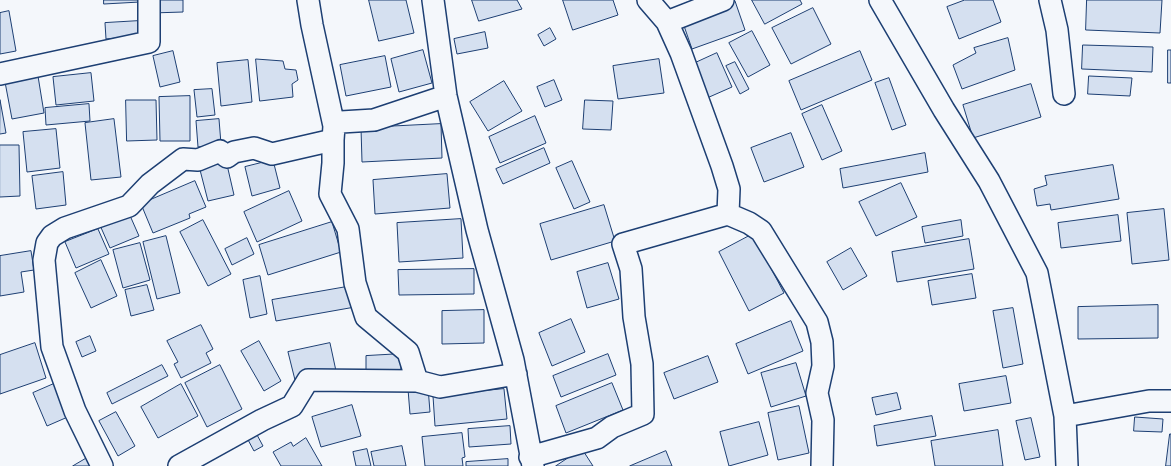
<!DOCTYPE html>
<html>
<head>
<meta charset="utf-8">
<style>
  body { margin:0 }
  canvas { display:block; background:#f4f7fb }
</style>
</head>
<body>
<canvas width="1171" height="466"></canvas>
<script>
const ctx = document.querySelector('canvas').getContext('2d');
ctx.lineJoin = 'round';
function fill(path, color) {
  ctx.fillStyle = color;
  ctx.fill(path, 'evenodd');
}
function stroke(path, color, width, dash) {
  ctx.strokeStyle = color;
  ctx.lineWidth = width;
  ctx.lineCap = dash ? 'butt' : 'round';
  ctx.setLineDash(dash || []);
  ctx.stroke(path);
}
const building = new Path2D(`
  M104 0H140V2L104 4Z
  M152 0H183V12L152 13Z
  M369 0H406L414 33 379 41Z
  M472 0H517L522 9 479 21Z
  M563 0H613L618 15 573 30Z
  M752 0H800L802 4 765 24Z
  M965 0H993L1001 22 959 39 947 7Z
  M1087 0H1162L1160 33 1086 30Z
  M735 1 745 30 692 49 682 20Z
  M813 8 831 44 791 64 772 28Z
  M9 11 16 51 0 54V13Z
  M139 21 140 36 106 39 105 23Z
  M550 28 556 39 544 46 538 35Z
  M752 31 770 65 748 77 729 43Z
  M485 32 488 48 457 54 454 39Z
  M1008 38 1015 70 962 89 953 65 976 53 974 48Z
  M1083 45 1153 47 1152 72 1082 69Z
  M423 50 432 83 399 92 391 59Z
  M1168 50H1171V83H1168Z
  M173 51 180 82 160 87 153 56Z
  M860 51 872 80 801 110 789 81Z
  M717 53 732 87 707 98 693 64Z
  M385 56 391 87 346 96 340 65Z
  M256 59 283 61 285 69 296 70 298 80 292 84 293 97 260 101Z
  M659 59 664 93 618 99 613 66Z
  M248 60 252 102 221 106 217 63Z
  M735 62 749 89 740 94 726 66Z
  M91 73 94 101 56 105 53 77Z
  M38 76 44 113 12 119 5 82Z
  M1089 76 1132 78 1130 96 1088 94Z
  M889 78 906 125 892 130 875 83Z
  M554 80 562 100 545 107 537 87Z
  M504 81 522 111 488 131 470 102Z
  M1031 84 1041 117 973 138 963 105Z
  M212 89 215 115 197 117 194 90Z
  M190 96V141H160L159 97Z
  M0 100 6 133 0 134Z
  M126 100H156L157 140 127 141Z
  M585 100 613 101 611 130 583 129Z
  M89 104 90 121 46 125 45 108Z
  M822 105 842 151 822 160 802 114Z
  M535 116 546 143 500 163 489 137Z
  M114 119 121 177 91 180 85 123Z
  M219 119 221 144 198 147 196 121Z
  M441 124 442 158 362 162 361 128Z
  M56 129 60 168 27 172 23 132Z
  M791 133 804 167 764 182 751 148Z
  M0 145H19L20 196 0 197Z
  M544 148 550 163 503 184 496 169Z
  M925 153 928 172 843 188 840 169Z
  M225 156 234 195 208 201 199 166Z
  M273 160 280 188 252 196 245 167Z
  M572 161 590 202 574 209 556 168Z
  M1113 165 1119 199 1051 210 1050 204 1037 206 1034 189 1047 185 1045 176Z
  M63 172 66 205 36 209 32 176Z
  M447 174 450 208 375 214 373 180Z
  M195 181 206 207 189 214 190 218 153 233 141 204Z
  M901 183 917 217 876 236 859 202Z
  M289 191 302 221 257 242 244 212Z
  M604 205 615 241 551 260 540 224Z
  M1164 209 1169 260 1132 264 1127 213Z
  M128 211 139 236 110 248 99 223Z
  M1118 215 1121 241 1061 248 1058 223Z
  M461 219 463 258 399 262 397 223Z
  M203 220 231 274 208 286 180 232Z
  M961 220 963 236 925 243 922 227Z
  M332 222 341 252 268 275 259 245Z
  M98 229 109 254 76 268 65 242Z
  M753 234 784 293 749 311 719 252Z
  M166 236 180 293 157 299 143 242Z
  M247 238 254 254 232 265 225 249Z
  M969 239 974 269 897 282 892 252Z
  M140 243 150 280 123 288 113 250Z
  M851 248 867 276 843 290 827 262Z
  M31 251 34 270 21 272 24 292 0 296V256Z
  M101 260 117 296 91 308 75 273Z
  M608 263 619 299 587 308 577 272Z
  M474 269V294L399 295 398 270Z
  M972 274 976 298 932 305 928 281Z
  M260 276 267 314 250 318 243 280Z
  M147 285 154 310 131 316 125 290Z
  M352 286 355 307 276 321 272 300Z
  M1158 305V338L1078 339V307Z
  M1013 308 1023 364 1003 368 993 311Z
  M484 310V343L442 344V311Z
  M571 319 585 352 552 366 539 333Z
  M791 321 803 351 748 374 736 344Z
  M201 325 213 349 206 353 211 363 181 378 174 364 178 362 167 341Z
  M90 336 96 351 82 357 76 342Z
  M259 341 281 381 264 391 241 351Z
  M35 343 46 378 0 394V355Z
  M330 343 336 371 295 380 288 352Z
  M401 354V375L366 376V356Z
  M608 354 616 375 561 397 553 376Z
  M708 356 718 382 674 399 664 373Z
  M796 363 806 396 771 407 761 373Z
  M162 365 168 376 112 404 107 393Z
  M220 365 242 409 207 427 185 383Z
  M1006 376 1011 403 964 411 959 384Z
  M56 383 70 416 47 426 33 393Z
  M612 383 623 410 566 433 556 406Z
  M181 384 198 416 158 438 141 407Z
  M428 387 430 412 410 414 408 389Z
  M504 389 507 419 435 426 433 396Z
  M897 393 901 409 876 415 872 398Z
  M352 405 361 436 321 447 312 417Z
  M799 406 809 453 778 460 768 413Z
  M116 412 135 446 118 456 99 421Z
  M932 416 936 436 877 446 874 426Z
  M1135 417 1163 419 1162 432 1134 431Z
  M1031 418 1040 457 1025 460 1016 421Z
  M759 422 768 455 729 466 720 432Z
  M510 426 511 444 469 447 468 429Z
  M998 430 1003 466H935L931 441Z
  M256 433 263 446 254 451 247 438Z
  M462 433 465 457 462 458 463 466H425L422 437Z
  M1170 434H1171V466H1166Z
  M306 438 322 466H281L273 452 291 442 293 446Z
  M402 446 406 466H374L371 452Z
  M367 449 371 466H356L353 452Z
  M582 449 593 466H556Z
  M666 451 672 466H630Z
  M87 458 91 466H73Z
  M508 459V466H466V462Z`);
fill(building, '#d5e0f0');
stroke(building, '#1d3f73', 1);
const minor = new Path2D(`
  M433 0 446 96 477 230 513 360 533 466
  M648 0 667 22 681 53 722 166 729 189 728 214
  M880 0 944 110 989 181 1037 273 1065 416 1067 466
  M1050 0 1057 30 1064 94
  M667 22 723 0
  M0 74 149 42V0
  M334 126 341 122 374 120 446 96
  M333 140V163L330 194 348 229 355 283 366 317 408 352 417 381 440 387 516 374
  M1065 416 1149 401H1171
  M530 457 597 438 612 427 643 414 642 364 634 317 631 269 623 244 728 214 749 223 761 231 817 322 822 342 823 366 817 393 823 420 822 466
  M102 466 75 411 52 347 44 260 47 243 52 236 65 228 129 206 150 184 183 159 198 160 220 151 227 157 234 152 254 148 272 154 333 140 334 126 312 25 308 0
  M179 466 262 420 292 406 308 380 417 381`);
stroke(minor, '#1d3f73', 24);
stroke(minor, '#f4f7fb', 21);
</script>
</body>
</html>
